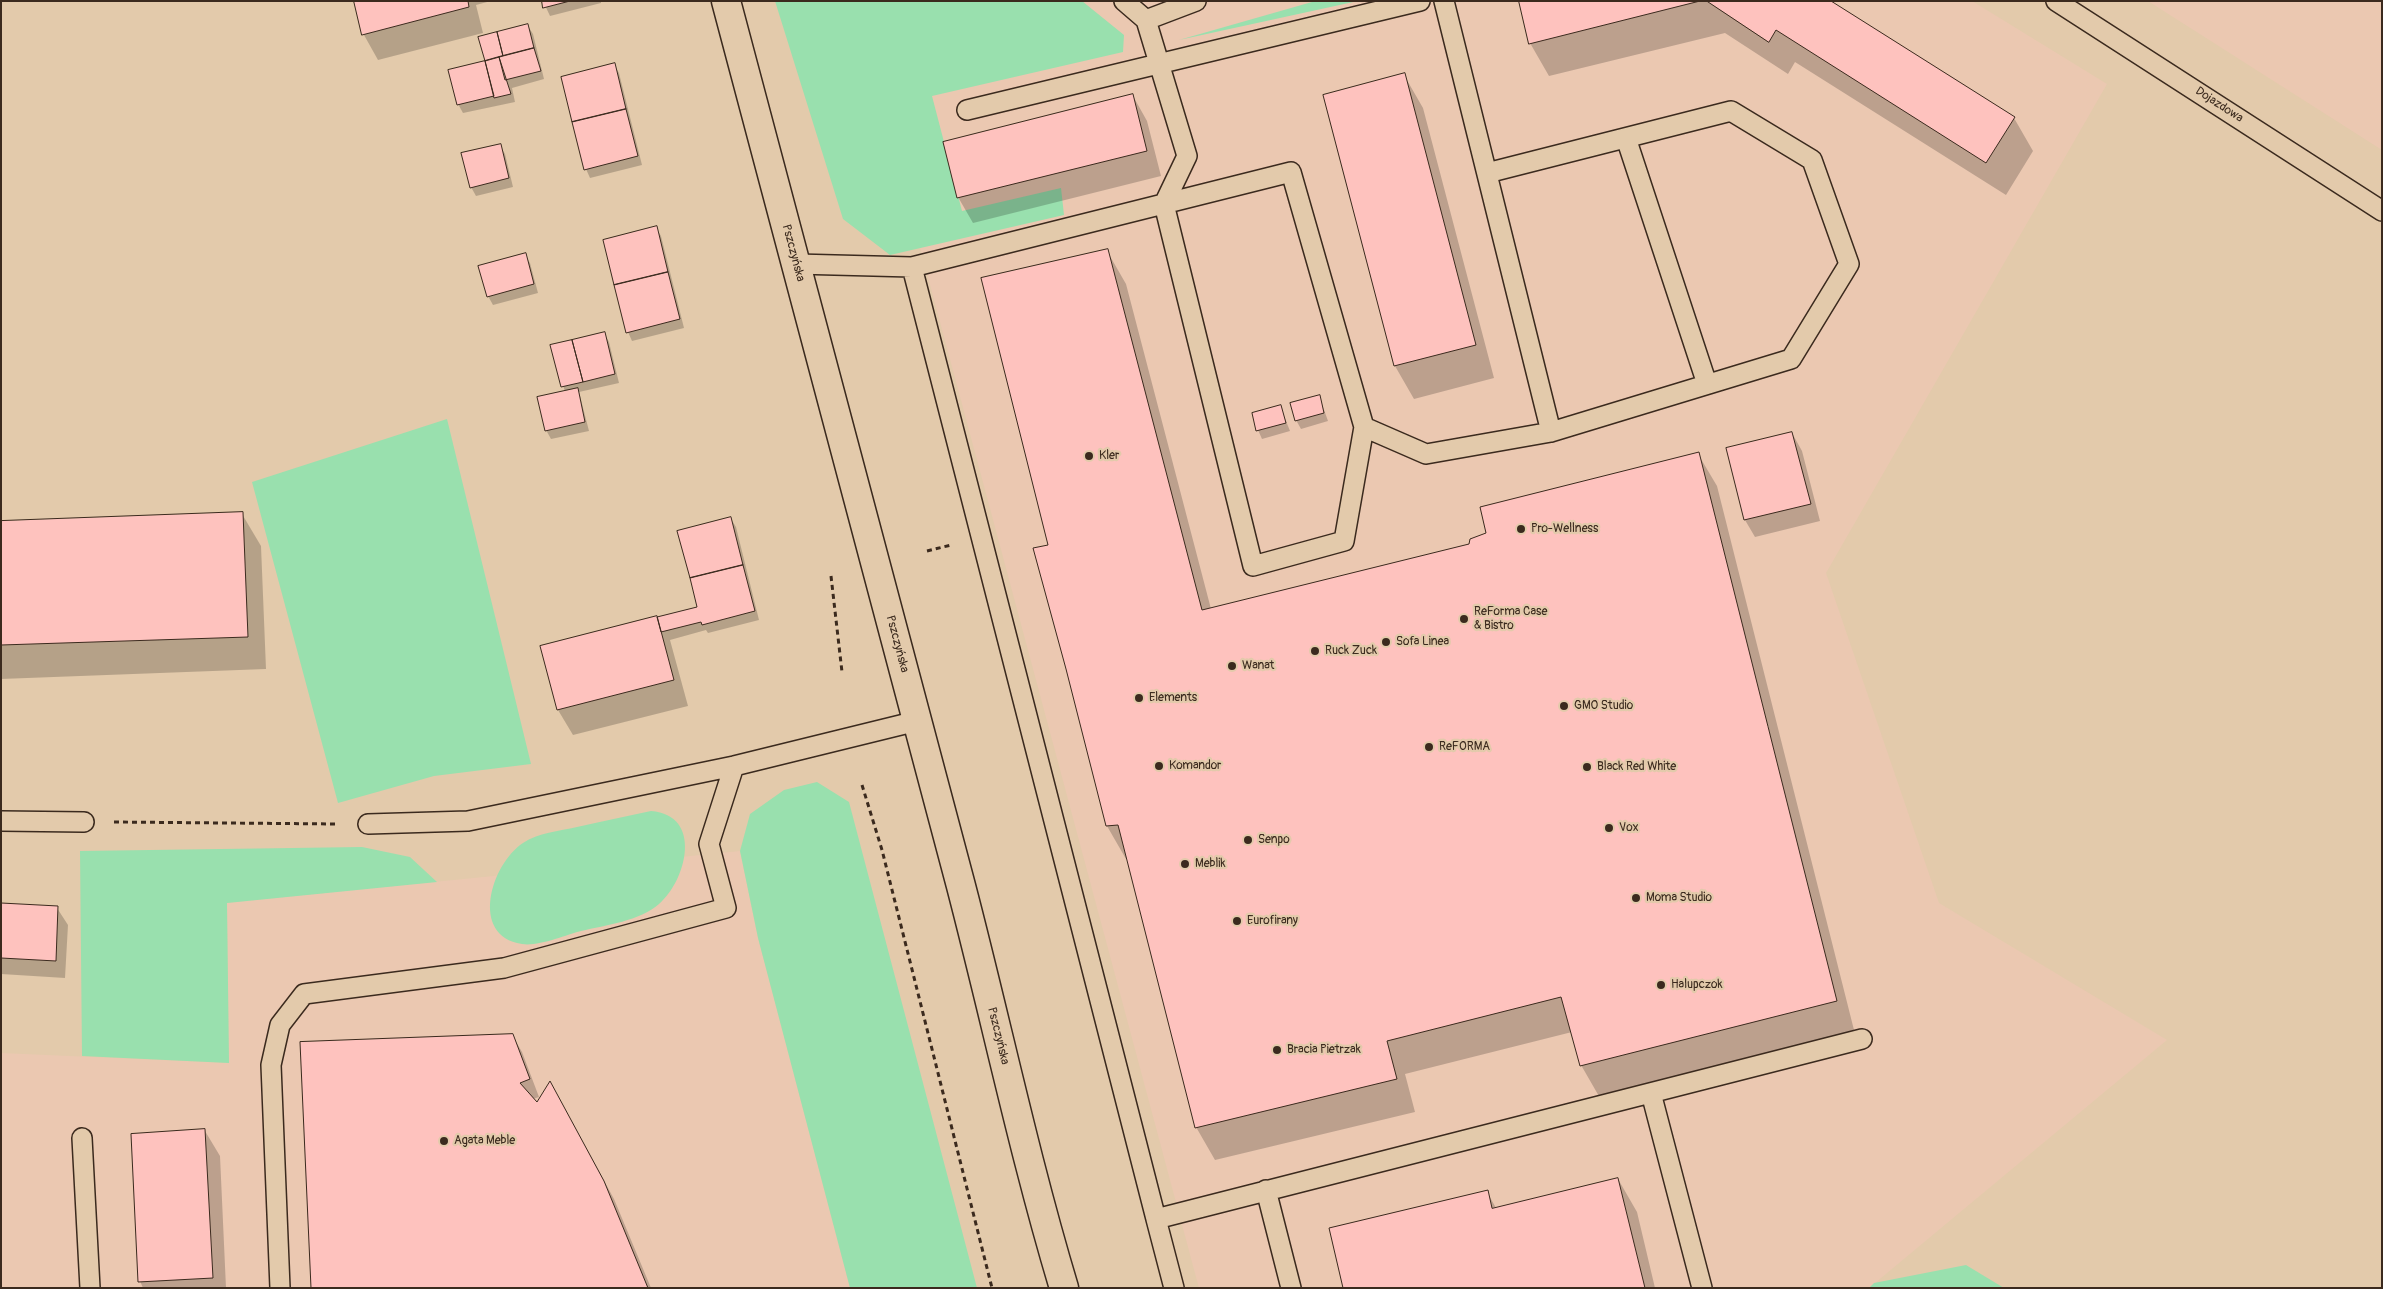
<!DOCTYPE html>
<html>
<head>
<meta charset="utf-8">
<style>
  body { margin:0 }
  #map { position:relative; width:2383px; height:1289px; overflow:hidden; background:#e3caab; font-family:Pangolin,sans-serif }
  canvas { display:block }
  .frame { position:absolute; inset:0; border:2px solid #3b2a1e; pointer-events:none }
</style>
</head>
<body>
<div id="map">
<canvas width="2383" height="1289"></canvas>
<div class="frame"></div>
</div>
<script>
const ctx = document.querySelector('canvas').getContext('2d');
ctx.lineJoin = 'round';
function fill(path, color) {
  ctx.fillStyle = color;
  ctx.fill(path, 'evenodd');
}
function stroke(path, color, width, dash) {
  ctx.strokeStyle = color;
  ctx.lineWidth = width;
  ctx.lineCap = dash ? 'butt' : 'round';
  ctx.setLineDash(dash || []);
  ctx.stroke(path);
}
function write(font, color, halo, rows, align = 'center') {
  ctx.font = font + ' Pangolin,sans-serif';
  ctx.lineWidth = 4.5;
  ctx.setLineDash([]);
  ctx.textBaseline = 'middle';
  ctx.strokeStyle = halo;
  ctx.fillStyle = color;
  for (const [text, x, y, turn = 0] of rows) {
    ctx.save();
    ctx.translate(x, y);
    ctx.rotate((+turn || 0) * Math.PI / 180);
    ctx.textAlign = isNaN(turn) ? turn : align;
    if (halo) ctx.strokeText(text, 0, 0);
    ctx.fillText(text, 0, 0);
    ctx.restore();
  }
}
fill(new Path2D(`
  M854 1H1972L2107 84 1826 573 1939 903 2167 1040 1869 1288H1199Z
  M2148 1H2382V150Z
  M740 851 758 938 850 1288H1V1053L229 1063 227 903Z`), '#ebc8b1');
fill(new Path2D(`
  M775 1H1082L1124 35 1123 52 932 96 962 211 1061 188 1064 215 890 255 843 219Z
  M1312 1H1358L1179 40 1312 2Z
  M447 419 531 764 434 776 338 803 252 482Z
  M817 782 849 802 977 1288H850L758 938 740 851 750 814 784 790Z
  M651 811C703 815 687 880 659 904 640 921 606 925 581 931 566 935 537 947 522 944 469 936 491 864 523 843 538 833 559 831 577 827 601 822 626 816 651 811Z
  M362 847 410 857 437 882 227 903 229 1063 82 1056 80 851Z
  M1966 1265 2004 1288H1869L1874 1283Z`), '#99e0ae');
fill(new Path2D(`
  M355 1H491L476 5 483 33 378 60 364 35Z
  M543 1H601V3L550 16Z
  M1520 1H1796L2014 118 2033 151 2006 195 1795 62 1788 74 1725 33 1549 76 1530 43Z
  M528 26 533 34 544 79 512 88 515 102 463 113 458 104 486 62Z
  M614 65 619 73 642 165 590 178 586 169Z
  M1404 75 1423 108 1494 378 1414 399 1395 366 1324 96Z
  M1133 96 1147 121 1161 176 973 223 958 197Z
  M500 146 505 154 513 187 476 196 471 187Z
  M656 228 661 236 684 328 632 341 628 332Z
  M1107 251 1126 284 1211 609 1471 545 1698 454 1717 486 1855 1034 1600 1098 1581 1065 1572 1032 1405 1074 1415 1112 1215 1160 1196 1127 1128 859H1126L1107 826 1049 546Z
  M525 255 530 263 538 293 493 305 488 296Z
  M604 333 609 342 619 383 579 392 589 431 551 439 546 430 565 392 552 346Z
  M1319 396 1328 421 1301 429 1296 420Z
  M1280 406 1290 431 1262 439 1258 430Z
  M1792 433 1802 451 1820 521 1755 537 1745 520 1727 449Z
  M242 514 261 546 266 669 1 679V522Z
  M731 519 736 527 759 620 708 633 706 630 670 640 688 706 573 735 558 710 542 647 698 608Z
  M1 904 57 908 68 925 65 978 1 974Z
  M512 1035 522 1052 539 1097 533 1099 537 1105 560 1100 614 1199 651 1288H312Z
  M205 1131 220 1156 226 1288H143L140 1281Z
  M1618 1179 1637 1212 1655 1288H1344L1487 1192 1496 1208Z`), '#0003');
const building = new Path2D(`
  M354 1H468L469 7 362 35Z
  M542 1H570L543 8Z
  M1519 1H1700L1529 44Z
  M1707 1H1831L2015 117 1986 163 1776 30 1769 42Z
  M528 24 534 48 503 56 497 32Z
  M497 32 503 56 485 61 478 37Z
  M534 48 541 71 505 80 499 57Z
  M499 57 511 94 494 98 485 61Z
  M485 61 494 96 457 105 448 70Z
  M615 63 626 109 572 122 561 77Z
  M1405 73 1476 345 1394 366 1323 95Z
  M1133 94 1147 151 957 198 943 142Z
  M626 109 638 156 584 170 572 122Z
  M501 144 509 178 470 188 461 153Z
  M657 226 668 272 614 285 603 240Z
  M1108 249 1202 610 1469 544 1470 539 1486 533 1480 507 1699 452 1837 1001 1580 1066 1561 997 1387 1041 1397 1079 1195 1128 1118 825 1106 826 1066 669 1033 548 1048 545 981 278Z
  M526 253 534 284 487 297 478 266Z
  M668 272 680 319 626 333 614 285Z
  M605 332 615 374 583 382 572 340Z
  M572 340 583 382 561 387 550 345Z
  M578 388 585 422 545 431 537 397Z
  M1320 395 1324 413 1295 421 1290 403Z
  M1281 405 1286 423 1256 431 1252 413Z
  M1792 432 1811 504 1744 520 1726 448Z
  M243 512 248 637 1 645V521Z
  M731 517 743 565 690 578 677 531Z
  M743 565 755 611 702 625 701 622 661 632 657 617 697 607 690 578Z
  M657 616 674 680 557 710 540 646Z
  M1 903 58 906 56 961 1 958Z
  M513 1034 530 1079 520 1083 537 1102 550 1081 604 1181 648 1288H311L300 1042Z
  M205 1129 213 1278 138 1282 131 1134Z
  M1618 1178 1645 1288H1343L1329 1228 1488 1190 1492 1208Z`);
fill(building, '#fec2be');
stroke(building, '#3b2a1e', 1);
const lane = new Path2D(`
  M1444 1 1551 432
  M2056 1 2382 211
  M1146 20 1196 1
  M967 110 1420 1
  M1626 138 1707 384
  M796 264 912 267 1291 172 1364 427 1344 541 1253 566 1164 204 1187 156 1146 20 1124 1
  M912 267 1156 1219 1862 1039
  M1364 427 1426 454 1551 432 1791 359 1849 264 1812 160 1731 111 1487 173
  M1 821 84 822
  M368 824 468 821 734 766 917 721
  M1651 1093 1702 1288
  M82 1138 90 1288
  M1266 1190 1291 1288
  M1156 1219 1174 1288
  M280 1288 271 1065 280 1025 304 994 504 968 726 908 709 844 734 766`);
const secondary = new Path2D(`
  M726 1C804 296 883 591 961 886 996 1020 1024 1155 1064 1288`);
stroke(lane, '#3b2a1e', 22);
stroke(secondary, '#3b2a1e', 31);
stroke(new Path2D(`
  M927 551 951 545
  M831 576 842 672
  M862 785 882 850 992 1288
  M114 822 338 824`), '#3b2a1e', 3, [5, 4]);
stroke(lane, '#e3caab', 19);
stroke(secondary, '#e3caab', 28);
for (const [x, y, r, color] of [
  [1089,456,5,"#3b2a1e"],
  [1521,529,5,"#3b2a1e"],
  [1464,619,5,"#3b2a1e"],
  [1386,642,5,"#3b2a1e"],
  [1315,651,5,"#3b2a1e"],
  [1232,666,5,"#3b2a1e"],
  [1139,698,5,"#3b2a1e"],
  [1564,706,5,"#3b2a1e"],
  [1429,747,5,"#3b2a1e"],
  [1159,766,5,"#3b2a1e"],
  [1587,767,5,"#3b2a1e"],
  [1609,828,5,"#3b2a1e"],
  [1248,840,5,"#3b2a1e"],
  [1185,864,5,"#3b2a1e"],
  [1636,898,5,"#3b2a1e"],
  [1237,921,5,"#3b2a1e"],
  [1661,985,5,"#3b2a1e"],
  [1277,1050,5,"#3b2a1e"],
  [444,1141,5,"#3b2a1e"]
]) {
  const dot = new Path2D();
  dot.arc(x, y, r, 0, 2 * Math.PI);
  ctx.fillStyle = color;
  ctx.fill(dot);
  stroke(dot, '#e3caab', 2);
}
write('12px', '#3b2a1e', '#e3caab', [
  ["Dojazdowa",2219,105,33],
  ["Pszczyńska",793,253,75],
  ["Pszczyńska",897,644,75],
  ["Pszczyńska",998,1036,76]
]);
write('12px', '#3b2a1e', '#e3caab', [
  ["Kler",1099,456],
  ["Pro-Wellness",1531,529],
  ["ReForma Case",1474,612],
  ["& Bistro",1474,626],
  ["Sofa Linea",1396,642],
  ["Ruck Zuck",1325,651],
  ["Wanat",1242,666],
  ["Elements",1149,698],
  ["GMO Studio",1574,706],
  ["ReFORMA",1439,747],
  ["Komandor",1169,766],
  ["Black Red White",1597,767],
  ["Vox",1619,828],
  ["Senpo",1258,840],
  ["Meblik",1195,864],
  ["Moma Studio",1646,898],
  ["Eurofirany",1247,921],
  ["Halupczok",1671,985],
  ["Bracia Pietrzak",1287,1050],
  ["Agata Meble",454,1141]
], 'left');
</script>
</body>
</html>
